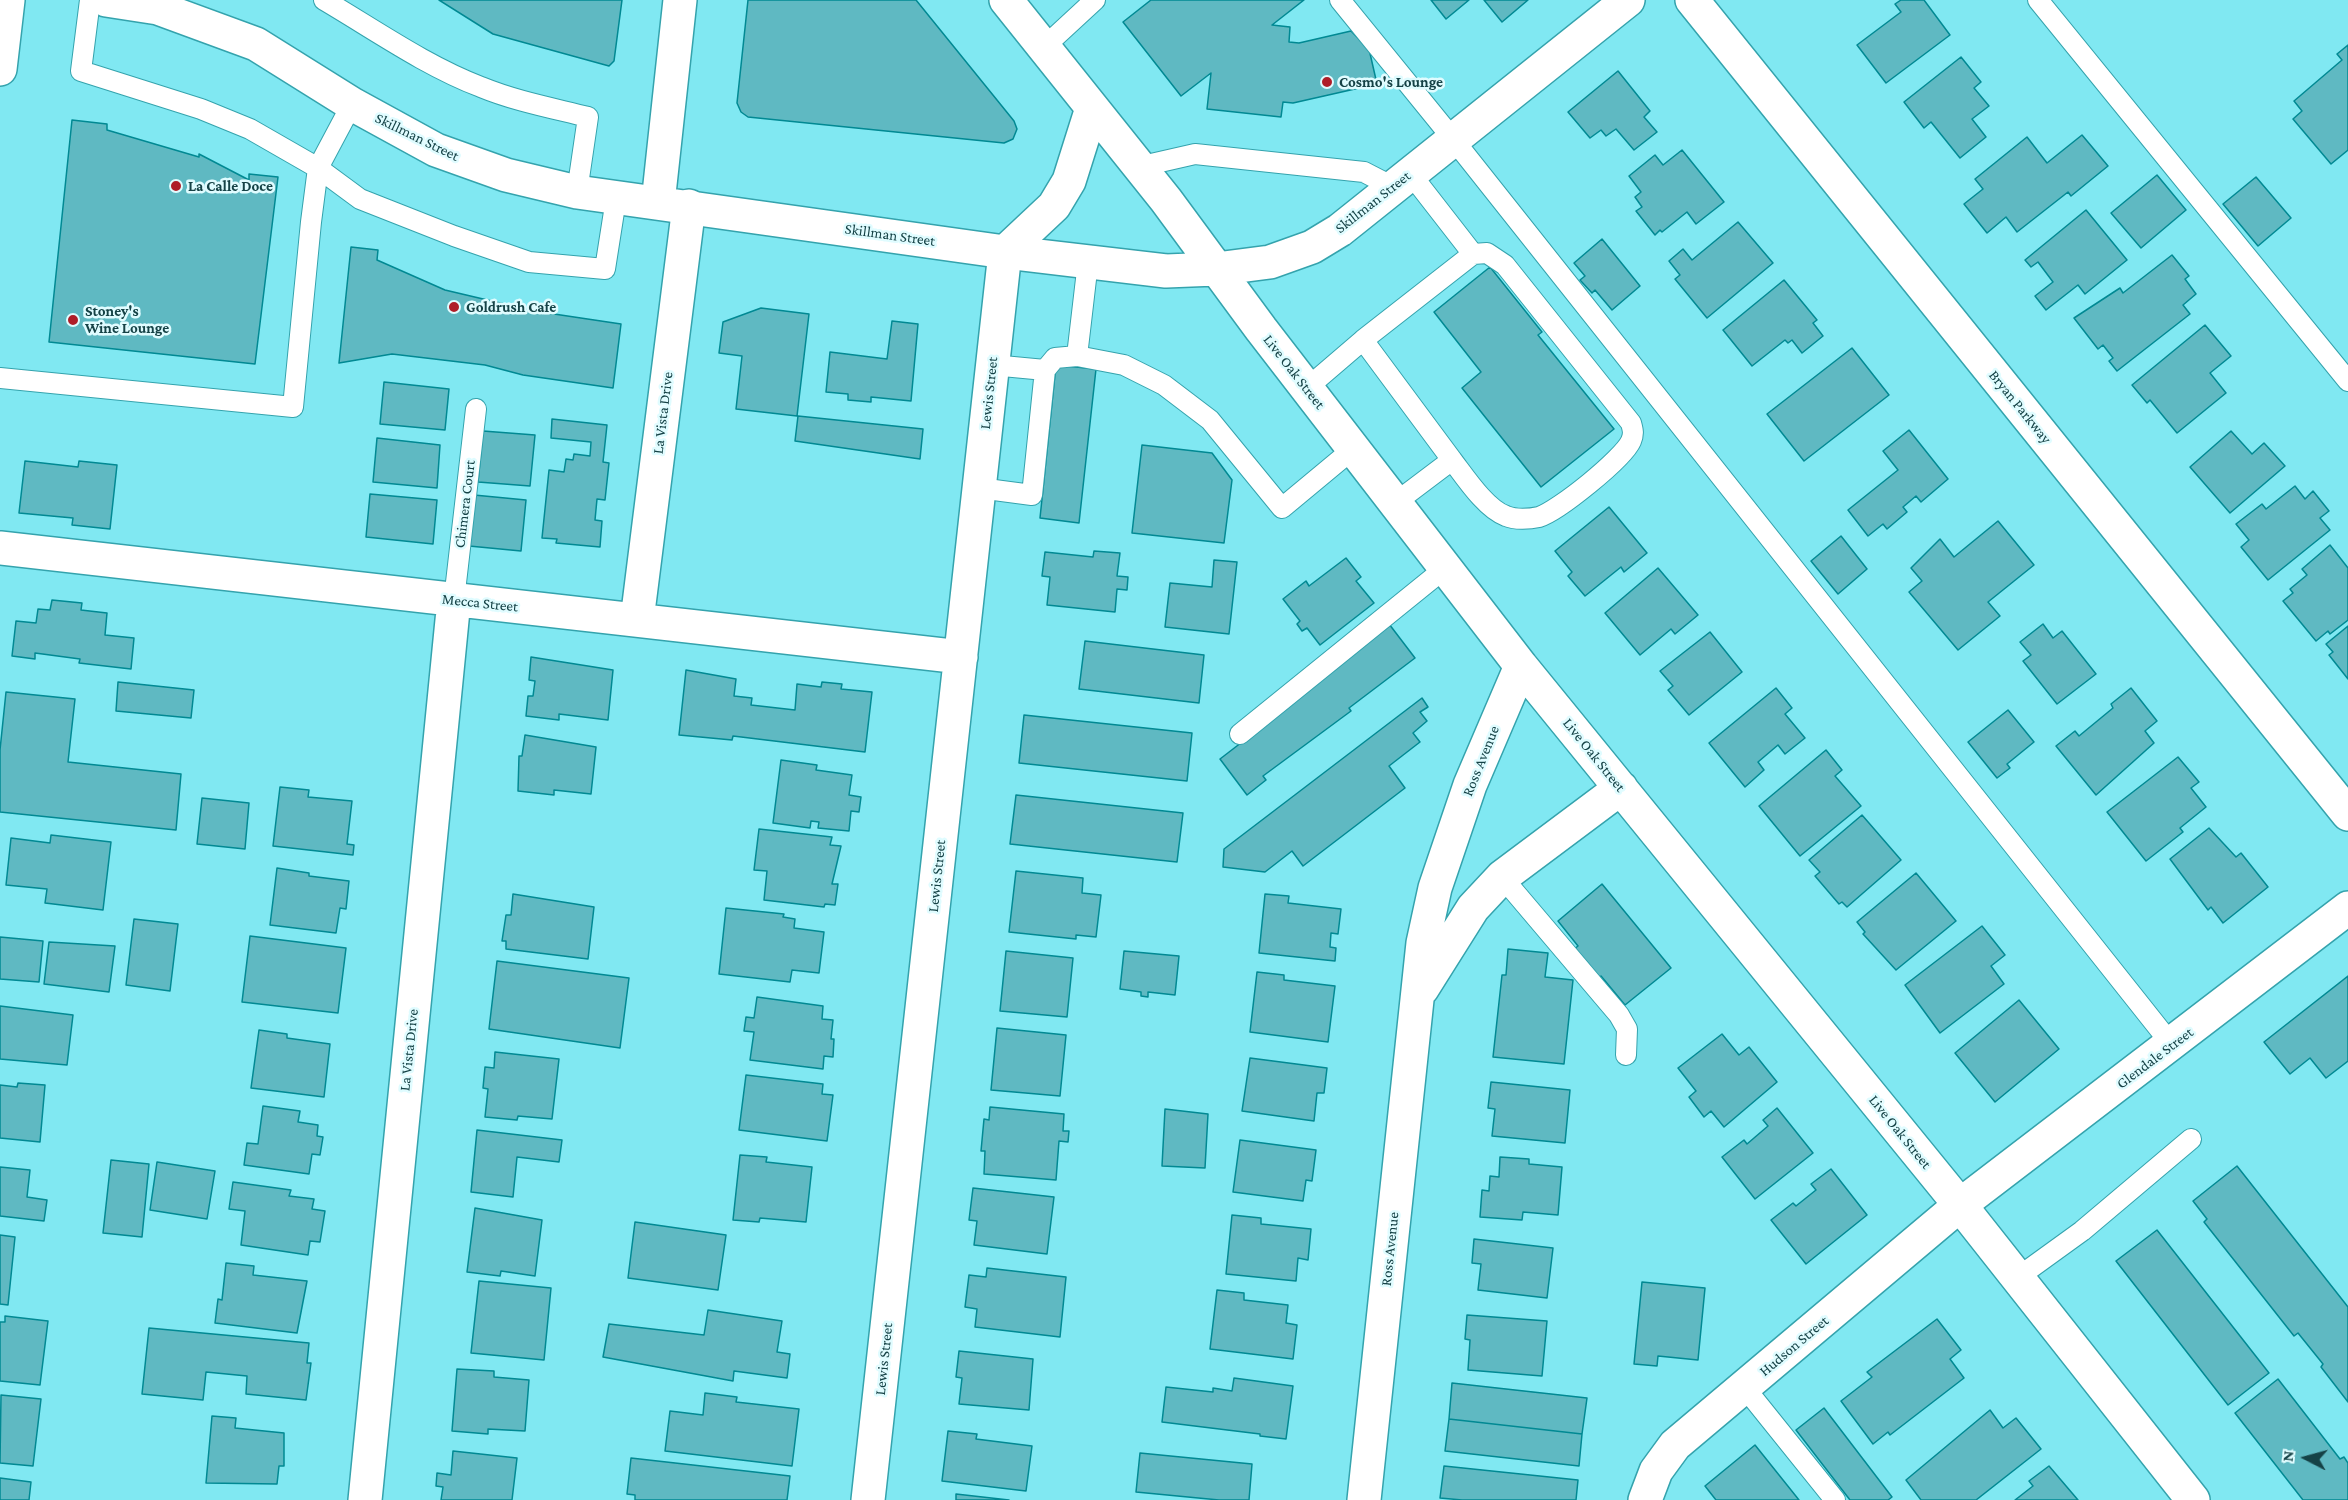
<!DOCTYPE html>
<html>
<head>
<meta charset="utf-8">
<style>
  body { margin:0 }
  #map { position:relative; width:2348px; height:1500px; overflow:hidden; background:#80e8f2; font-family:"Crimson Pro",serif }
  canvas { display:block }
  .north { position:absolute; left:2276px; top:1428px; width:60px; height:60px; -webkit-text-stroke:4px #e0fcff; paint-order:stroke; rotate:276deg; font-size:16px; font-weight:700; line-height:24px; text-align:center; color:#154246 }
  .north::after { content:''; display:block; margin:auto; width:21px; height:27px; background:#154246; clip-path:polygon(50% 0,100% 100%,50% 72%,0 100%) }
</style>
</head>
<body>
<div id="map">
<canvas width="2348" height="1500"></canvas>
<div class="north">N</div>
</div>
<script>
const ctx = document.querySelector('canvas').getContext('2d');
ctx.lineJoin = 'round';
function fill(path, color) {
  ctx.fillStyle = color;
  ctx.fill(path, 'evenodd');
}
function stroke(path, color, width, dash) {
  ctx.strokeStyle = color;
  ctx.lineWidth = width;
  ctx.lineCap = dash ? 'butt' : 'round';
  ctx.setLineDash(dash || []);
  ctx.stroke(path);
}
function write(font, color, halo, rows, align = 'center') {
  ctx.font = font + ' "Crimson Pro",serif';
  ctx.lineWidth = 5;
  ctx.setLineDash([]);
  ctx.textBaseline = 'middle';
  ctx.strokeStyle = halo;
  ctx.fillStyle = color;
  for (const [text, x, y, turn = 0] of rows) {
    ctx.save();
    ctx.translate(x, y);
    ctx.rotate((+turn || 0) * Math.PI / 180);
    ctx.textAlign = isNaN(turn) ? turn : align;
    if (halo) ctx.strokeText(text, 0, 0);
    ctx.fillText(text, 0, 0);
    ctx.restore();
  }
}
const building = new Path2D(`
  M439 0H622L614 61 609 66 493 34Z
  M748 0H916L1014 121 1017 129 1013 139 1004 143 748 117 741 112 737 103Z
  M1151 0H1304L1272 25 1290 27 1289 42 1299 43 1351 31 1369 49 1377 84 1293 103 1283 102 1281 117 1207 109 1211 73 1181 96 1123 22Z
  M1431 0H1469L1446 19Z
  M1484 0H1528L1502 22Z
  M1901 0H1924L1950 35 1886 83 1857 45 1901 12 1895 4Z
  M2348 45V150L2331 164 2293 119 2302 111 2294 101 2342 60 2337 54Z
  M1961 57 1981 82 1974 88 1989 106 1972 119 1986 137 1960 158 1931 122 1924 128 1904 102Z
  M1618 71 1650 111 1644 117 1657 132 1634 150 1616 129 1606 136 1601 130 1590 138 1568 112Z
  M72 120 107 124V130L199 157V154L249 180V174L278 177 255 364 49 342Z
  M2082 135 2108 166 2071 196 2068 192 2017 232 2006 217 1987 233 1964 204 1983 189 1975 179 2027 137 2047 163Z
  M1682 150 1724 202 1696 224 1687 212 1662 232 1660 230 1655 235 1636 211 1642 207 1635 197 1641 192 1629 176 1655 155 1663 165Z
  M2157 175 2186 210 2141 248 2111 213Z
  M2256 177 2291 218 2258 246 2223 204Z
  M2086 210 2127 260 2085 294 2078 285 2046 310 2035 296 2053 282 2038 262 2031 267 2025 260Z
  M1738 222 1773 263 1707 318 1675 279 1680 275 1669 261 1683 249 1692 260Z
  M1602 239 1640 286 1612 310 1595 290 1592 293 1580 280 1585 276 1574 263Z
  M351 247 378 250 377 260 445 290 534 311 621 324 613 388 523 375 485 365 392 354 339 363Z
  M2172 255 2189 276 2185 279 2196 294 2183 305 2190 314 2117 371 2109 361 2113 358 2103 345 2098 349 2074 318 2120 288 2123 293Z
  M1490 267 1542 332 1538 335 1614 429 1541 487 1462 388 1481 372 1434 312Z
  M1784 280 1817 320 1813 323 1823 336 1802 353 1792 340 1788 343 1785 340 1752 366 1723 330Z
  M761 308 809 314 797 416 736 409 742 356 719 353 723 322Z
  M892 321 918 324 911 401 871 397V402L848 400V394L826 392 830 352 887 359Z
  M2205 325 2231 356 2210 373 2226 393 2177 433 2150 400 2147 403 2132 385Z
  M1852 348 1889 395 1804 461 1767 414Z
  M1056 365 1096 369 1079 523 1040 518Z
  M384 382 449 389 445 430 380 424Z
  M798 416 923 429 920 459 795 441Z
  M552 419 607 425 603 462 609 463 605 500 597 499 595 520 602 521 600 547 556 543 557 539 542 538 549 470 564 472 566 459 573 460 574 454 590 456 591 442 551 438Z
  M1909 430 1948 479 1921 502 1916 496 1903 507 1907 512 1887 529 1883 524 1868 536 1848 510 1898 470 1883 451Z
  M483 431 535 435 530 486 478 482Z
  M2231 431 2252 454 2264 443 2285 466 2230 513 2190 467Z
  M377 438 440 445 437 488 373 482Z
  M1142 445 1212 453 1232 480 1224 543 1132 533Z
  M25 461 78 467 79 461 117 465 110 529 72 525 73 518 19 513Z
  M2295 486 2305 499 2313 491 2329 511 2320 518 2330 530 2268 580 2241 547 2249 540 2236 524 2262 504 2266 509Z
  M370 494 437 500 433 544 366 537Z
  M474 495 526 500 521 551 469 546Z
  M1609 507 1647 553 1624 572 1621 567 1585 596 1568 576 1572 572 1555 551Z
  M1998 521 2034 565 1988 602 2000 616 1958 650 1909 592 1922 581 1911 568 1940 539 1954 557Z
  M1841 536 1867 569 1838 594 1811 561Z
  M2330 545 2348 568V620L2330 634 2328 631 2316 641 2283 601 2293 593 2290 589 2307 575 2302 569Z
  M1094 551 1120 553 1117 576 1128 577 1127 590 1117 589 1115 612 1047 605 1050 577 1042 576 1045 552 1093 557Z
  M1346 558 1361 577 1356 581 1374 603 1320 645 1307 628 1302 631 1297 624 1300 621 1283 599 1306 581 1309 586Z
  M1214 560 1237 562 1229 634 1165 627 1170 583 1212 587Z
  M1658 568 1698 615 1675 634 1671 629 1640 655 1605 613Z
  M52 600 82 603 81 610 107 613 105 635 134 638 131 669 79 663 80 659 35 653V659L12 656 16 621 36 623 38 609 50 610Z
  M1386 620 1415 658 1349 708 1351 711 1263 776 1266 780 1247 795 1220 759 1294 702Z
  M2043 624 2053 638 2062 631 2096 674 2057 704 2023 661 2031 655 2020 642Z
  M2348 626V679L2329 655 2333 652 2326 644Z
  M1710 632 1742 672 1689 715 1668 690 1673 686 1660 671Z
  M1085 641 1204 655 1199 703 1079 689Z
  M531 657 613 670 608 720 559 714V720L526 716 528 696H533L535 681 529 680Z
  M686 670 736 679 734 696 752 698 751 705 795 710 797 684 821 687 822 682 842 684 841 689 872 692 865 752 733 736 732 740 679 735Z
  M118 682 194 690 191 718 116 711Z
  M1776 688 1792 708 1785 714 1805 738 1785 754 1778 745 1758 762 1764 770 1745 787 1709 743Z
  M2131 688 2157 721 2145 731 2154 743 2096 795 2056 746 2075 731 2079 736 2113 708 2111 704Z
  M6 692 75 699 68 762 181 774 176 830 0 812V750Z
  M1422 698 1428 707 1420 712 1427 721 1413 733 1420 742 1389 766 1405 788 1303 866 1292 851 1265 872 1223 867 1224 849Z
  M2008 710 2034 742 2007 764 2010 768 1997 778 1968 742Z
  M1024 715 1192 733 1187 781 1019 763Z
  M525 735 596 747 591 794 554 790V795L518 791 519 756H522Z
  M1826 750 1842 770 1835 776 1861 806 1800 856 1759 806Z
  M2178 757 2199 782 2191 788 2206 807 2180 828 2183 832 2146 861 2107 812Z
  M781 760 817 765 816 770 852 775 849 795 861 797 859 812 851 811 849 831 818 828 819 822 811 821 810 828 773 823Z
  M280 787 309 790 308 797 352 801 347 844 354 845 353 855 273 846Z
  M1016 795 1183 813 1177 862 1010 844Z
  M202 798 249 803 245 849 197 844Z
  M1862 815 1901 860 1847 907 1842 902 1839 904 1815 876 1820 872 1809 860Z
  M2209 828 2236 857 2241 853 2268 887 2223 923 2211 907 2208 910 2170 859Z
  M759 829 832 837 830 845 841 846 832 884H838L835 905 825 904 824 907 764 900 767 871 754 870Z
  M51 835 111 842 103 910 45 903 47 889 6 885 11 838 50 843Z
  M277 868 309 873V876L349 881 346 909 340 908 336 933 270 925Z
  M1016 871 1083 878 1082 893 1101 895 1096 937 1076 935V939L1009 932Z
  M1916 873 1956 921 1896 970 1863 934 1865 932 1857 922Z
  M1602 884 1671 968 1625 1005 1601 976 1597 980 1573 950 1578 946 1558 921Z
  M513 894 594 907 588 959 506 949V941H502L506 915H511Z
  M1265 894 1289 896 1288 903 1341 909 1338 934 1331 933 1330 947 1336 948 1335 961 1259 953Z
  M726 908 784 914 783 917 795 919 794 928 824 932 819 973 792 970 790 982 719 974Z
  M134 919 178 924 170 991 126 985Z
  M1982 926 2005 955 1991 966 2004 984 1940 1033 1905 985Z
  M250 936 346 948 338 1013 242 1002Z
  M0 937 43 941 39 982 0 979Z
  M49 942 115 946 109 992 44 984Z
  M1508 949 1548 953 1545 977 1573 980 1564 1064 1493 1057 1502 975H1506Z
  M1006 951 1073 958 1067 1017 1000 1011Z
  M1124 951 1179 956 1175 995 1148 992V997L1141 996V992L1120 989Z
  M497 961 629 978 620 1048 489 1029Z
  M1257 972 1284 975V980L1335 986 1328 1042 1250 1032Z
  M2348 976V1061L2326 1078 2310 1058 2290 1074 2264 1042Z
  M757 997 823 1006 822 1019 833 1020 831 1039H834L833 1057 824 1056 823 1069 750 1060 754 1032 744 1031 746 1017 754 1018Z
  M2019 1000 2059 1049 1995 1102 1955 1053Z
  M0 1006 73 1015 67 1065 0 1059Z
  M997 1028 1066 1035 1060 1096 991 1090Z
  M259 1030 287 1034V1038L330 1044 324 1097 251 1088Z
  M1722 1034 1739 1055 1749 1047 1777 1082 1724 1127 1711 1111 1704 1117 1689 1097 1696 1091 1678 1068Z
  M495 1052 559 1059 552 1119 518 1116 517 1120 485 1117 488 1089 483 1088 485 1067 494 1068Z
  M1250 1058 1327 1068 1324 1093H1317L1314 1121 1242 1111Z
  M746 1075 823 1084 822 1094 833 1095 827 1141 739 1130Z
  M1491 1082 1570 1090 1565 1143 1492 1136 1495 1109 1488 1108Z
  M18 1083 45 1085 40 1142 0 1138V1085L17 1087Z
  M263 1106 300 1111 298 1122 318 1125 317 1136 323 1137 320 1155 312 1154 309 1174 244 1165 247 1143 258 1144Z
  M990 1107 1064 1114 1063 1131H1069L1068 1142 1059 1141 1056 1180 984 1174 985 1151H981L984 1119 989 1120Z
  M1777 1108 1813 1153 1755 1199 1722 1157 1744 1140 1747 1144 1768 1126 1763 1120Z
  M1165 1109 1208 1114 1205 1168 1162 1166Z
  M477 1130 562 1140 559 1162 517 1157 513 1197 471 1192Z
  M1240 1140 1316 1150 1312 1181 1306 1180 1303 1201 1233 1192Z
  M740 1155 767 1157 766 1162 812 1167 806 1222 760 1218 759 1222 733 1220Z
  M1500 1157 1529 1159V1164L1562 1167 1558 1215 1523 1212 1522 1220 1480 1217 1482 1190 1489 1191 1490 1176 1499 1177Z
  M111 1160 149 1164 142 1237 103 1233Z
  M157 1162 215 1171 207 1219 150 1210Z
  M2237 1166 2348 1307V1402L2321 1367 2323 1364 2298 1333 2294 1336 2204 1222 2207 1219 2193 1201Z
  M0 1167 30 1170 27 1197 47 1200 44 1221 0 1216Z
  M1831 1169 1867 1215 1806 1264 1771 1220 1793 1203 1796 1206 1816 1190 1811 1184Z
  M233 1182 291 1190 289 1196 314 1199 312 1209 325 1211 320 1242 310 1241 308 1255 241 1245 245 1211 229 1209Z
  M973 1188 1054 1197 1047 1254 974 1245 977 1221 969 1220Z
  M475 1208 542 1220 535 1276 501 1271 500 1276 467 1272Z
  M1232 1215 1261 1218V1224L1311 1229 1308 1260 1298 1258 1296 1281 1226 1274Z
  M635 1222 726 1235 718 1290 628 1278Z
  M2157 1230 2269 1373 2228 1405 2116 1261Z
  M0 1235 15 1237 8 1305 0 1304Z
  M1474 1239 1553 1248 1547 1298 1478 1290 1481 1264 1472 1263Z
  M226 1263 254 1266 253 1275 307 1281 297 1333 215 1323 218 1299 222 1300Z
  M987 1268 1066 1277 1060 1337 975 1327 977 1309 965 1307 969 1275 986 1277Z
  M479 1281 551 1288 544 1360 471 1353Z
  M1642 1282 1705 1288 1698 1360 1658 1356 1657 1366 1634 1364Z
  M1217 1290 1244 1293V1300L1288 1305 1286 1323 1297 1325 1293 1359 1210 1349Z
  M708 1310 782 1321 777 1352 790 1354 787 1378 734 1371 733 1381 603 1357 609 1324 704 1335Z
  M1467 1315 1547 1321 1542 1376 1468 1370 1470 1340 1465 1339Z
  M5 1316 48 1321 40 1385 0 1381V1322H5Z
  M1937 1319 1961 1350 1950 1359 1964 1378 1890 1435 1888 1432 1873 1444 1841 1401 1872 1377 1867 1372Z
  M149 1328 309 1343 307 1363H311L306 1400 246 1394 247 1376 206 1372 203 1400 142 1394Z
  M959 1351 1033 1359 1029 1410 959 1404 962 1378 956 1377Z
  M457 1369 494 1371V1377L529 1380 525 1431 488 1429V1434L452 1431Z
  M1234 1378 1293 1386 1286 1439 1260 1436V1434L1162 1422 1166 1387 1213 1392V1388L1232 1391Z
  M2278 1379 2340 1459 2344 1457 2348 1463V1500H2303L2235 1413Z
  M1452 1383 1587 1398 1582 1434 1449 1419Z
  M705 1393 737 1397 736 1402 799 1409 792 1466 665 1451 670 1411 703 1415Z
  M1 1395 41 1399 33 1466 0 1463Z
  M1824 1408 1892 1497 1888 1500H1850L1796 1430Z
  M1990 1410 2003 1428 2016 1418 2041 1449 1976 1500H1921L1906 1480Z
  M212 1416 236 1418 235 1428 284 1433V1466H279L277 1484 206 1483Z
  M1449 1419 1582 1434 1579 1466 1445 1451Z
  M948 1431 977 1434 976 1439 1032 1446 1026 1491 942 1481Z
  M1755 1445 1799 1500H1716L1705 1486Z
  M453 1451 517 1458 512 1500H441L443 1487 436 1486 437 1473 451 1475Z
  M1140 1453 1252 1464 1249 1500H1219L1136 1492Z
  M631 1458 790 1476 787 1500H635V1495L627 1494Z
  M1444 1466 1578 1480 1576 1500H1462L1440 1498Z
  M2049 1466 2078 1500H2015L2033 1486 2029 1481Z
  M0 1478 31 1482 29 1500H0Z
  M956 1494 1009 1500H956Z`);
fill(building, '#5fb9c2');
stroke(building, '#018993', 1.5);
const lane = new Path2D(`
  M90 0 81 71 201 109 250 129 318 168 360 199 454 236 529 262 605 269 616 199
  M324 0C375 30 426 66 481 87 515 101 552 108 588 117L577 192
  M1340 0 1453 139 2172 1045
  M2038 0 2348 381
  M1043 48 1095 0
  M1138 167 1195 154 1364 172 1393 187
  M1410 173 1473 254
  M1077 356 1088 262
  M992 365 1045 370
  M0 378 293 407 311 222 318 168 352 104
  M1307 388 1363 340
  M979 488 1032 495 1045 370 1055 358 1077 356 1124 365 1164 385 1210 420 1282 508 1353 449
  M1395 503 1452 460 1363 340 1473 254 1487 253 1505 265 1631 423C1633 430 1634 434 1631 441 1623 459 1558 511 1539 517 1530 519 1515 520 1506 516 1486 509 1465 477 1452 460
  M454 600 476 409
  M1240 734 1444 569
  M1502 877 1619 1015 1627 1029 1626 1055
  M2017 1278 2082 1231 2191 1139
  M1745 1388 1835 1500`);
const street = new Path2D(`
  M1692 0 2348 814
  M0 69 8 0
  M0 548 961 657
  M637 620 689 206
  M365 1500 454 600
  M868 1500 1005 252
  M1645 1500 1656 1471 1675 1445 1960 1205 2348 908`);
const secondary = new Path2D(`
  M106 0 158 8 256 44 352 104 436 150 506 175 577 192 1005 252 1166 271 1216 269 1270 262 1312 247 1340 230 1628 0
  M1006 0 1166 200 1261 329 1521 666 1960 1205 2193 1500
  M658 203 680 0
  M1005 252 1054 206 1069 181 1092 108
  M1422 989 1473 908 1502 877 1621 788
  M1364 1500 1423 943 1435 888 1470 785 1521 666`);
stroke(lane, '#34a3ad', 22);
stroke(street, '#34a3ad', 36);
stroke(secondary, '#34a3ad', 36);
stroke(lane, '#fff', 20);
stroke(street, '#fff', 33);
stroke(secondary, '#fff', 33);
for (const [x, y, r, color] of [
  [1327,82,6,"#af1d28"],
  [176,186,6,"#af1d28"],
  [454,307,6,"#af1d28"],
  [73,320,6,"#af1d28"]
]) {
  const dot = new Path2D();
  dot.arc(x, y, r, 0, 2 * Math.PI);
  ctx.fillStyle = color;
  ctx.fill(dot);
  stroke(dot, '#e0fcff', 2);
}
write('bold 15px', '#154246', '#e0fcff', [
  ["Cosmo's Lounge",1339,82],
  ["La Calle Doce",188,186],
  ["Goldrush Cafe",466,307],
  ["Stoney's",85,311],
  ["Wine Lounge",85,328]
], 'left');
write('15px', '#154246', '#e0fcff', [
  ["Skillman Street",417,137,26],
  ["Skillman Street",1373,202,-38],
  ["Skillman Street",890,235,8],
  ["Live Oak Street",1294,372,52],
  ["Lewis Street",989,393,-84],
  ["Bryan Parkway",2020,407,51],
  ["La Vista Drive",663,413,-83],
  ["Chimera Court",465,504,-83],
  ["Mecca Street",480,603,6],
  ["Live Oak Street",1594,755,51],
  ["Ross Avenue",1481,761,-68],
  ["Lewis Street",937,876,-84],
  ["La Vista Drive",409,1050,-84],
  ["Glendale Street",2155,1058,-37],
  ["Live Oak Street",1900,1132,51],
  ["Ross Avenue",1390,1249,-84],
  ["Hudson Street",1794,1346,-40],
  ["Lewis Street",884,1359,-84]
]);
</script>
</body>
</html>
